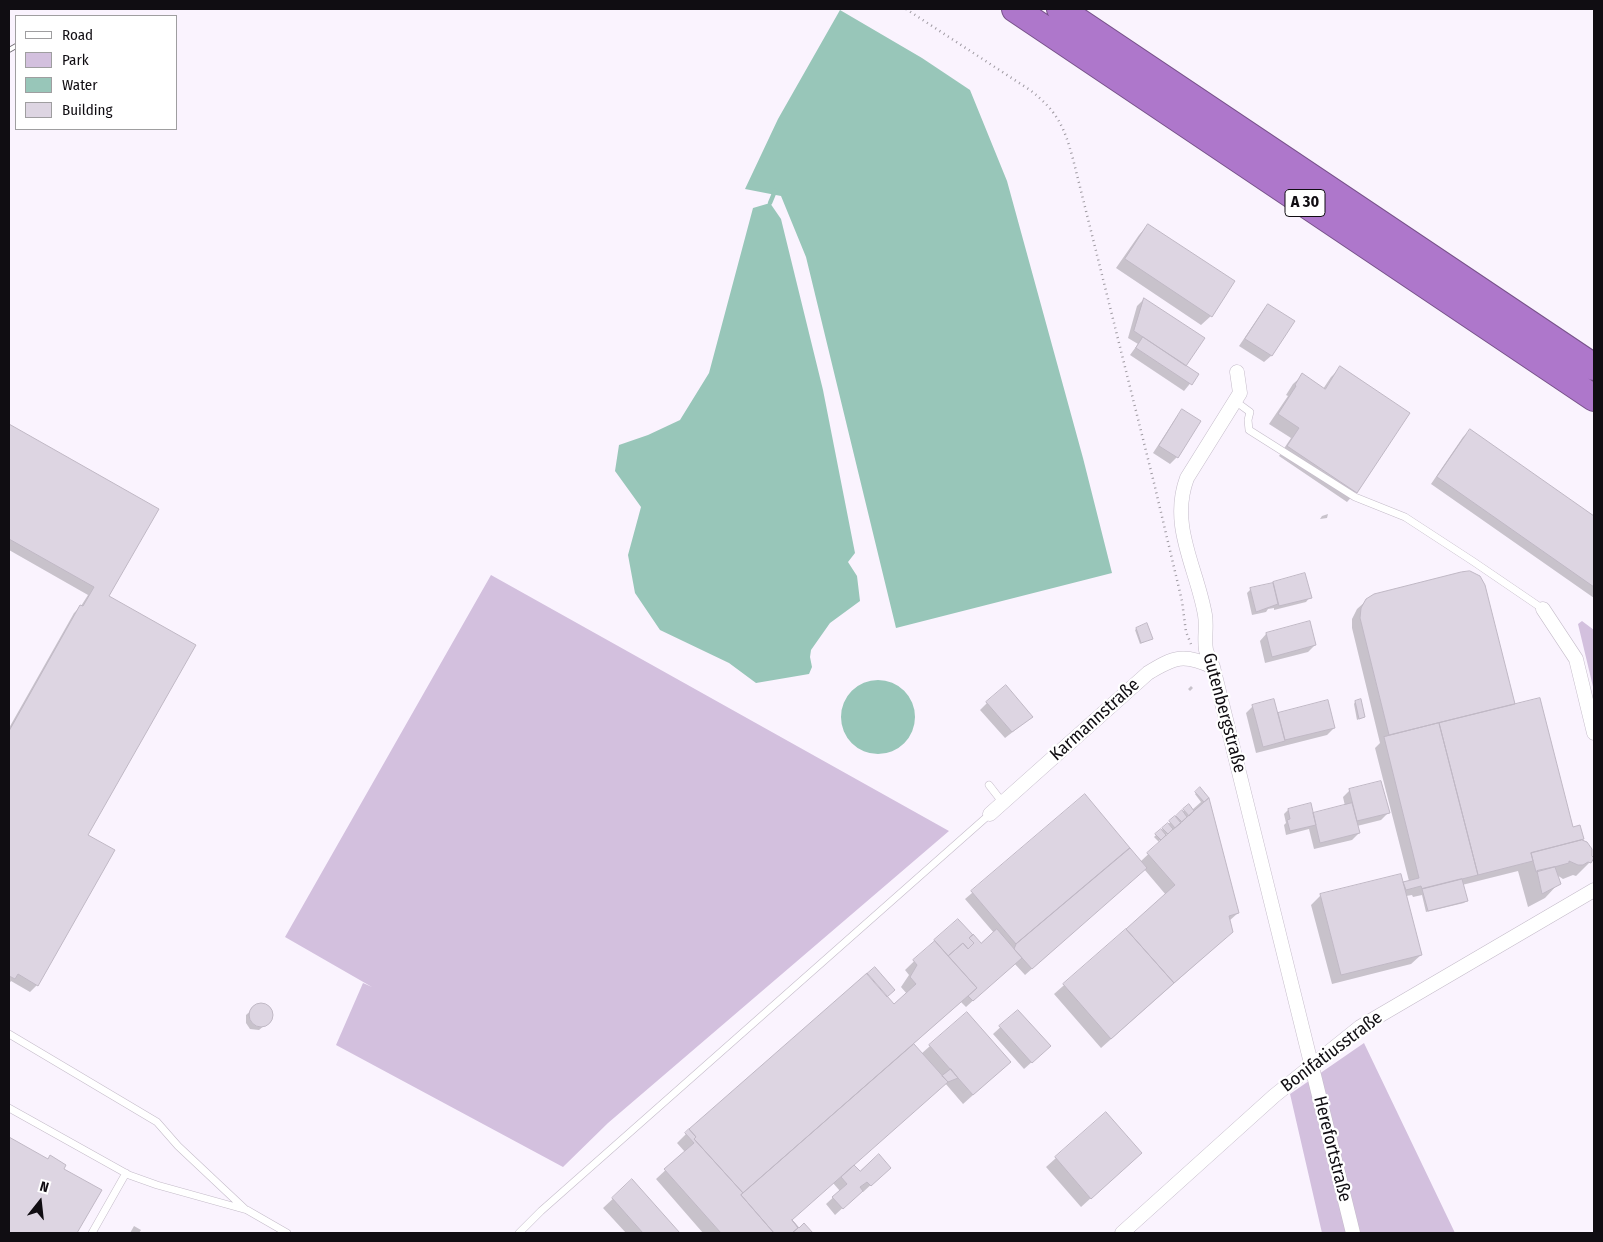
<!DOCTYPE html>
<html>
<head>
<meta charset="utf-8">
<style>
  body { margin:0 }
  #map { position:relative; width:1603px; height:1242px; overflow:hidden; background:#faf3fe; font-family:"Fira Sans Condensed",sans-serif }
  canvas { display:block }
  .frame { position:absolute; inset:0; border:10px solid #100d12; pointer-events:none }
  .legend { position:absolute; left:15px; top:15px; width:162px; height:115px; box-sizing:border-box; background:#fff; border:1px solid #9f9ea0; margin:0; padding:6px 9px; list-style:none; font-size:15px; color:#100d12 }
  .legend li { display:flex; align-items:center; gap:10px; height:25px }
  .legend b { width:25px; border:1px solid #9f9ea0 }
  .north { position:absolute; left:15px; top:1177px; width:50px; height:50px; -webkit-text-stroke:4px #fff; paint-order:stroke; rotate:16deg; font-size:14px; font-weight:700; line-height:20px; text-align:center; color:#100d12 }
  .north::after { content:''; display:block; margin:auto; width:18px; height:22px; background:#100d12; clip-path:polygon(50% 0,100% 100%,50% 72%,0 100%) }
</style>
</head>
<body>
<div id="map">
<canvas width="1603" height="1242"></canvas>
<div class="frame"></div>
<ul class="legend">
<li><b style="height:6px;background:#fff"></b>Road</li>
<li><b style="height:14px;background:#d3c0de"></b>Park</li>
<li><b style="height:14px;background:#98c6b9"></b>Water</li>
<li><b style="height:14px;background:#ddd5e2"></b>Building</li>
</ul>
<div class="north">N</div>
</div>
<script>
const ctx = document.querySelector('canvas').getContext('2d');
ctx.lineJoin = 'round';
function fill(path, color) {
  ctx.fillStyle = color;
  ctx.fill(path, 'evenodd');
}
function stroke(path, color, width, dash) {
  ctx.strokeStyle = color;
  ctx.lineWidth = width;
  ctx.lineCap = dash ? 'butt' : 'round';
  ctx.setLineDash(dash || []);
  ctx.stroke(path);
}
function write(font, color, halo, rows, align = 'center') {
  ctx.font = font + ' "Fira Sans Condensed",sans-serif';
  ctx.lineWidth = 4.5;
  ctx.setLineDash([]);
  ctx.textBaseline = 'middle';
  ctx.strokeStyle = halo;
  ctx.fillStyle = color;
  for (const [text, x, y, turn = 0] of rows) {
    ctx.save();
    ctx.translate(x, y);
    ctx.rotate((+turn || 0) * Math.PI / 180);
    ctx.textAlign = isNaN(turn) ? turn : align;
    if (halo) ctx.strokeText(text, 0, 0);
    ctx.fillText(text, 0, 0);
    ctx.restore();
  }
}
fill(new Path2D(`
  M491 575 949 831 608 1123 563 1167 336 1045 363 983 372 987 285 937Z
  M1582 621 1594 630V691L1578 624Z
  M1364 1043 1455 1233H1322L1290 1094Z`), '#d3c0de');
fill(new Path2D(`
  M840 10 922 58 970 90 1007 181 1083 458 1112 573 896 628 806 257 781 196 745 189 778 119Z
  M770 203 781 219 823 390 855 553 848 562 857 576 860 601 830 623 811 650 810 657 812 667 809 674 756 683 729 663 660 630 635 593 628 555 641 507 615 471 619 445 648 435 680 420 709 373 753 208Z
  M841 717a37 37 0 1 1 74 0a37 37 0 1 1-74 0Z`), '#98c6b9');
fill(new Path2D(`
  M1148 225 1211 316 1201 325 1116 268 1139 235Z
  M1144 299 1185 366 1197 375 1184 391 1130 355 1138 344 1128 338 1137 306Z
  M1268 305 1293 321 1271 356 1264 362 1239 346 1262 312Z
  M1340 368 1356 492 1347 502 1279 456 1291 438 1269 424 1288 396 1286 395 1293 384 1303 375 1323 389 1331 377Z
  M1182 411 1177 457 1170 464 1153 453 1176 418Z
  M9 425 157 510 108 597 86 835 37 985 30 992 11 981 9 984V728L74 613 81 606 88 595 9 550Z
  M1470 431 1594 517V598L1431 484 1463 437Z
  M1328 514 1327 518 1320 519 1322 516Z
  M1304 575 1310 597 1306 602 1274 610V608L1268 609 1266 612 1252 615 1247 593 1251 589 1271 585 1273 583Z
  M1484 586 1514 705 1572 828 1582 839 1581 841 1590 862 1576 876 1573 875 1563 879 1557 875 1559 883 1545 898 1528 907 1518 871 1462 885 1466 901 1464 903 1426 912 1422 895 1413 897 1412 895 1406 896 1421 955 1411 964 1332 984 1311 905 1321 895 1409 881 1375 748 1380 743 1352 628V619L1357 609 1367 600Z
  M1136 629 1152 638 1140 644 1135 630Z
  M1266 634 1315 645 1308 652 1265 663 1260 641Z
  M1191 686 1193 688 1190 691 1188 689Z
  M1327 702 1334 728 1327 735 1256 753 1246 713 1253 706 1277 715Z
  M1355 702 1364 717 1357 720 1354 704Z
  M987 703 1032 717 1005 738 980 710Z
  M1200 789 1208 798 1238 913 1229 921 1222 941 1101 1048 1054 994 1166 895 1144 869 1025 975 1014 963 966 1007 961 1002 913 1044 921 1054 930 1046 1000 1071 963 1104 945 1083 853 1165 860 1173 883 1174 863 1192 862 1190 835 1215 826 1204 840 1191 833 1183 791 1220 799 1229 811 1233H703L656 1179 685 1152 677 1143 686 1134 886 997 894 1006 907 994 901 987 909 975 905 970 935 941 981 945 994 933 965 899 1085 796 1140 862 1160 843 1154 837 1156 835 1189 806 1192 810 1201 802 1195 794ZM1172 829 1174 831 1168 836 1166 835ZM1165 835 1167 837 1160 842 1159 841Z
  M1350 790 1388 813 1381 820 1357 826 1359 833 1352 840 1314 849 1309 829 1286 835 1284 825 1286 823 1284 814 1288 810 1313 815 1345 806 1343 797Z
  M257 1005H265L271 1011V1020L259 1030 250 1029 246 1023V1015Z
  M1018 1011 1042 1053 1024 1069 993 1034Z
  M1105 1114 1131 1162 1081 1207 1046 1167Z
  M9 1139 100 1190 76 1233H9Z
  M632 1181 678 1233H626L603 1208Z
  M134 1226 141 1230 139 1233H130Z`), '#0003');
stroke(new Path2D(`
  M770 203 775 191`), '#98c6b9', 4.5);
const building = new Path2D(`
  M1148 224 1235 281 1212 317 1125 259Z
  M1144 298 1205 338 1186 366 1134 331Z
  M1268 304 1295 321 1272 356 1245 339Z
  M1143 337 1199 374 1192 385 1136 348Z
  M1340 366 1410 413 1357 493 1287 446 1299 428 1278 414 1296 386 1295 385 1302 373 1325 389Z
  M1182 409 1201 421 1178 458 1159 446Z
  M9 424 159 509 109 596 196 645 88 835 115 850 38 986 18 974 15 979 9 976V731L80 605 83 606 94 587 9 539Z
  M1470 429 1594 516V587L1437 477Z
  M1470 571 1480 576 1485 585 1515 704 1389 735 1360 618 1361 608 1366 599 1374 594 1461 572Z
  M1305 573 1312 598 1279 606 1273 582Z
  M1273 583 1278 604 1256 612 1250 588Z
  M1310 621 1316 645 1272 657 1266 633Z
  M1147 623 1153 639 1141 643 1136 628Z
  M1006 685 1033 717 1012 732 986 702Z
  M1540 698 1573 827 1580 825 1584 839 1531 853 1533 861 1478 875 1439 723Z
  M1274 699 1285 741 1263 747 1252 705Z
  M1361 699 1365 717 1359 719 1355 701Z
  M1328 700 1335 728 1285 740 1278 713Z
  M1439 723 1478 875 1422 889 1421 886 1406 890 1403 882 1419 878 1384 737Z
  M1381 781 1390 813 1357 821 1349 789Z
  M1200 787 1209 798 1204 802 1195 792Z
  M1085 794 1130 848 1016 944 971 891Z
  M1209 798 1239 913 1229 916 1233 932 1174 983 1126 929 1175 885 1147 853Z
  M1311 803 1316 825 1290 831 1287 820 1290 819 1288 809Z
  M1352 803 1360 833 1320 843 1313 813Z
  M1189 804 1194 811 1189 816 1183 809Z
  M1182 810 1187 817 1182 822 1176 816Z
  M1175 816 1181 823 1175 828 1169 821Z
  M1168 823 1173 829 1168 834 1162 828Z
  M1161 829 1166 835 1161 840 1155 834Z
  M1582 840 1587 842 1592 849V856L1594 858 1591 863 1588 862 1583 865H1578L1569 861V863L1536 872 1531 853Z
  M1130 848 1147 868 1032 969 1014 949 1016 944Z
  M1555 867 1561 884 1542 894 1537 871Z
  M1401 874 1422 955 1341 975 1320 894Z
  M1462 879 1468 901 1428 911 1422 889Z
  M958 919 973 935 969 938 974 943 968 949 963 943 948 956 934 940Z
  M997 929 1022 958 973 1001 968 996 977 988 948 956 963 943 968 949 974 943 969 938 973 934 981 943Z
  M1126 929 1174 983 1111 1039 1063 984Z
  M935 941 977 988 743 1193 694 1139 696 1137 689 1129 867 973 894 1004 916 984 910 977 917 965 913 960Z
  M875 967 895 990 887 997 867 974Z
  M249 1015a12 12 0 1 1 24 0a12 12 0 1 1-24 0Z
  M1018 1010 1051 1046 1032 1063 999 1026Z
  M967 1012 1011 1062 973 1095 929 1045Z
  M914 1044 948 1082 792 1220 798 1228 792 1233H774L741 1195Z
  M951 1069 958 1078 948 1082 942 1076Z
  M1106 1112 1142 1153 1091 1199 1055 1157Z
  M689 1129 696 1137 694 1139 743 1193 741 1195 774 1233H721L664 1169 694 1143 685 1133Z
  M9 1137 48 1159 50 1155 66 1165 64 1169 102 1190 77 1233H9Z
  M879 1154 891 1168 871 1186 867 1182 860 1187 863 1191 843 1209 832 1197 847 1184 841 1177 854 1165 860 1171Z
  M632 1179 680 1233H643L612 1198Z
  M792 1220 799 1228 804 1223 813 1233H792L798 1228Z`);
fill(building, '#ddd5e2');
stroke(building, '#c0b8c5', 1);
const service = new Path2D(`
  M1235 401 1250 412 1248 420 1249 430 1355 497 1405 517 1474 562 1543 609
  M989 785 1003 803
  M9 1034 157 1122 178 1146 245 1209
  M9 1108 129 1175 157 1185 247 1210 287 1233
  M92 1233 126 1173
  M519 1233 541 1211 990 814`);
const minor = new Path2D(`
  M1237 372 1240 393 1187 478C1169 526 1197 568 1205 615 1207 626 1204 639 1206 650 1208 656 1211 662 1213 667L1353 1233
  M1543 609 1576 659 1594 733
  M990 814 1148 673C1174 657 1184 653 1213 667
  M1122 1233 1274 1096 1360 1027 1594 890`);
const motorway = new Path2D(`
  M1015 9 1594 398
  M1060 9 1594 367`);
stroke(service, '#c4bbc9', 8);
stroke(minor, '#c4bbc9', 15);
stroke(motorway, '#77528a', 28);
stroke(new Path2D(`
  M906 9 1030 90C1057 111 1064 126 1073 159L1154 483 1182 601 1186 632 1191 644`), '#9f9aa2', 2.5, [1, 4]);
stroke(service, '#fff', 7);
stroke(minor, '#fff', 14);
stroke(motorway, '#ae77cb', 26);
const rail = new Path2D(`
  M9 50 16 46`);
stroke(rail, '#6d6870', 5.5);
stroke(rail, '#fff', 4, [11]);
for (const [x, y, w] of [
  [1305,203,40]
]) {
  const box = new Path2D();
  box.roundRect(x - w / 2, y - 13.5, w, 27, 4);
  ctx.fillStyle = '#fff';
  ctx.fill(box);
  stroke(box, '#100d12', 1);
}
write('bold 16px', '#100d12', null, [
  ["A 30",1305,203]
]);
write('18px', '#100d12', '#fff', [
  ["Gutenbergstraße",1224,713,75],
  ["Karmannstraße",1095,720,-42],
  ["Bonifatiusstraße",1332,1052,-37],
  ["Herefortstraße",1332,1149,76]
]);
</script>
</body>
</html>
